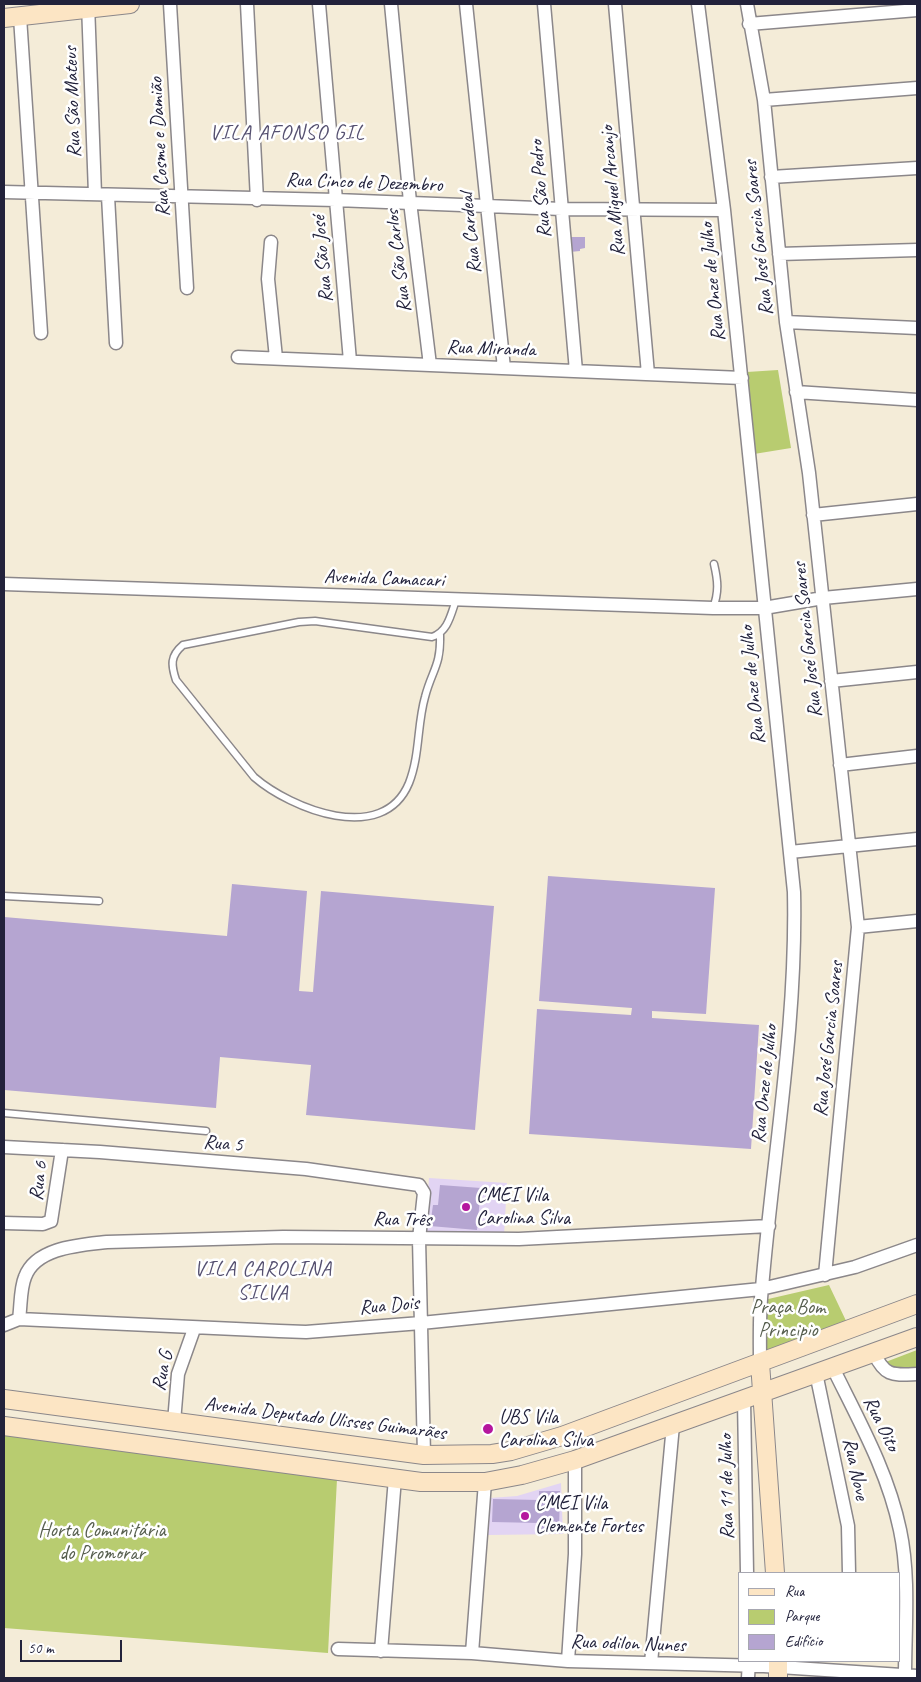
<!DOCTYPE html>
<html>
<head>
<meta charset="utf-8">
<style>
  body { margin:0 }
  #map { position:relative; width:921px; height:1682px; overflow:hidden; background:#f4ecd8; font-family:Caveat,sans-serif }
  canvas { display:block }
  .frame { position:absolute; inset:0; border:5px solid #22223b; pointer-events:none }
  .legend { position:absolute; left:738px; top:1572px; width:162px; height:90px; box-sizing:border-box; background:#fff; border:1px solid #a7a7b1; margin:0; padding:6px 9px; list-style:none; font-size:15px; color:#22223b }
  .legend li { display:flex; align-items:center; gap:10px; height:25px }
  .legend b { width:25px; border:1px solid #a7a7b1 }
  .scale { position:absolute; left:20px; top:1640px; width:102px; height:22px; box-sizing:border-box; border:2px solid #22223b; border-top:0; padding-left:6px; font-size:15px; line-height:18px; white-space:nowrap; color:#22223b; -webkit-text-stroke:4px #fff; paint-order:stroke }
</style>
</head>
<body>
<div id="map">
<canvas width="921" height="1682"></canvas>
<div class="frame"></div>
<ul class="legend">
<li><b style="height:6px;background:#fce5c4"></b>Rua</li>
<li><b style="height:14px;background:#b8cc70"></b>Parque</li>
<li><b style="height:14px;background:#b5a5d1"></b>Edifício</li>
</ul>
<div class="scale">50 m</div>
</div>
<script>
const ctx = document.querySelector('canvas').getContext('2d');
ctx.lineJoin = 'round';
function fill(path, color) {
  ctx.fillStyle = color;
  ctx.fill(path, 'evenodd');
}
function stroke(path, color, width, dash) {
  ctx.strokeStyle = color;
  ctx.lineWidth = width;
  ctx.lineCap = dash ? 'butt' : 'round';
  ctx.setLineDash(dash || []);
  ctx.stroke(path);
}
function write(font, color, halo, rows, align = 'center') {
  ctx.font = font + ' Caveat,sans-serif';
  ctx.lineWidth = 5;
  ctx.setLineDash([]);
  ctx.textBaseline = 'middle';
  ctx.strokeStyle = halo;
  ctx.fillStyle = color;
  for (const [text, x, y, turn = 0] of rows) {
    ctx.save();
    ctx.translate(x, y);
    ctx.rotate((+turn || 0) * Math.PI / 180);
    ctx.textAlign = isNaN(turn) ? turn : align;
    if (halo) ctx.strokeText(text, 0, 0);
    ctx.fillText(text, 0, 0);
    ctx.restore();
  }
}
fill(new Path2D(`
  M429 1178 507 1183 504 1236 425 1231Z
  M561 1483 563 1534 488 1535 490 1498 517 1496Z`), '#e2d4f3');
fill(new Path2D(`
  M778 370 791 448 754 454 747 372Z
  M829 1285 848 1325 764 1352V1300Z
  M917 1350V1371L898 1372 883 1363Z
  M4 1435 337 1479 328 1653 4 1628Z`), '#b8cc70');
fill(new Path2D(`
  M569 237H585V248L580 249V251L570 252Z
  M548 876 715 888 706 1014 652 1011V1018L759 1025 751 1149 529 1134 537 1009 631 1015 632 1008 539 1001Z
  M232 884 307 891 299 991 313 992 321 891 494 906 475 1130 306 1115 311 1065 220 1057 216 1108 4 1090V917L227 936Z
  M440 1185 481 1188 477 1230 430 1226 433 1205H438Z
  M539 1491H560L559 1531H539V1523L492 1522 493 1499 539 1500Z`), '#b5a5d1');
const lane = new Path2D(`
  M713 608C719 592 718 581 714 564
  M440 635C441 666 432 670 425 697 417 725 420 755 409 783 383 846 291 809 254 777L176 680C171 665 170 656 183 645L299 622 315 621 432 637C448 632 451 614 456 600
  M4 896 99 901
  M4 1113 206 1131`);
const street = new Path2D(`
  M88 4 95 194
  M170 4 187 288
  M247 4 257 200
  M319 4 350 361
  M391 4 410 202 430 365
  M466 4 504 368
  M544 4 576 371
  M615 4 648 374
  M698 4 724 210 794 892C797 1025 773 1156 762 1288 759 1313 760 1338 760 1363
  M747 4 764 100 786 322 809 473 858 927 825 1275
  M20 17 41 333
  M749 24 917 10
  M764 100 917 88
  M771 177 917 168
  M4 192 336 200 562 209 724 210
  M108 196 116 343
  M271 242 268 279 276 358
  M779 254 917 250
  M786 322 917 328
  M238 357 742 378
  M796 392 917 400
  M813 515 917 504
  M4 584 713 608H764L823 598 917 589
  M831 681 917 672
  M840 765 917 756
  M790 852 917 839
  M858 927 917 921
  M4 1147 100 1152 306 1169 419 1185 424 1193 419 1239 424 1455
  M4 1223 43 1224 51 1221 62 1150
  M19 1319C21 1306 20 1289 25 1277 36 1247 81 1245 107 1242L283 1237 519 1239 769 1226
  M4 1325 19 1319 279 1331 306 1332 421 1323 761 1289 855 1267 917 1245
  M874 1353C885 1377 893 1375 917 1374
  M833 1368C859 1421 888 1472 900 1530 910 1577 905 1628 905 1676
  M816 1373 848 1526 849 1573
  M744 1400 747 1573
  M174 1422 178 1374 194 1329
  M338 1649 472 1653 568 1661 764 1666 917 1676
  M381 1651 395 1478
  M472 1653 485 1482
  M568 1661 575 1554V1460
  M651 1663 673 1425
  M748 1678 749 1661`);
const secondary = new Path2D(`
  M4 18 130 4
  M760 1363 775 1573
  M4 1399 424 1455 492 1454 511 1451 562 1436 917 1304
  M4 1426 421 1482H485L522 1475 575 1460 917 1337
  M778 1678V1661`);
stroke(lane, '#8b878a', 9);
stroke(street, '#8b878a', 15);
stroke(secondary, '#8b878a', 20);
stroke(lane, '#fff', 6);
stroke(street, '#fff', 12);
stroke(secondary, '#fce5c4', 18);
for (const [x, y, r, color] of [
  [466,1207,5,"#b5179e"],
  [488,1429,6,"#b5179e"],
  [525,1516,5,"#b5179e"]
]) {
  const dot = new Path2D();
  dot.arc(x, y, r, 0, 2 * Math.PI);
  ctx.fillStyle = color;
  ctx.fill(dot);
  stroke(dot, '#fff', 2);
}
write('20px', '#22223b', '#fff', [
  ["Rua São Mateus",73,102,-92],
  ["Rua Cosme e Damião",160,147,-93],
  ["Rua Cinco de Dezembro",364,183,2],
  ["Rua São Pedro",541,189,-95],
  ["Rua Miguel Arcanjo",613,191,-95],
  ["Rua Cardeal",471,233,-96],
  ["Rua José Garcia Soares",759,238,-96],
  ["Rua São José",323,259,-95],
  ["Rua São Carlos",399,261,-97],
  ["Rua Onze de Julho",713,282,-96],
  ["Rua Miranda",491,349,2],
  ["Avenida Camacari",384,579,2],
  ["Rua José Garcia Soares",808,640,-96],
  ["Rua Onze de Julho",753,685,-96],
  ["Rua José Garcia Soares",829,1039,-84],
  ["Rua Onze de Julho",765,1084,-84],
  ["Rua 5",223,1144,5],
  ["Rua 6",39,1181,-83],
  ["Rua Três",402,1220,1],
  ["Rua Dois",389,1306,-5],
  ["Rua G",163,1371,-78],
  ["Avenida Deputado Ulisses Guimarães",325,1419,7],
  ["Rua Oito",881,1424,64],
  ["Rua Nove",855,1469,78],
  ["Rua 11 de Julho",727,1487,-91],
  ["Rua odilon Nunes",628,1644,2]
]);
write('20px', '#22223b', '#fff', [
  ["CMEI Vila",476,1196],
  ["Carolina Silva",476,1219],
  ["UBS Vila",499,1418],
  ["Carolina Silva",499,1441],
  ["CMEI Vila",535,1504],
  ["Clemente Fortes",535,1527]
], 'left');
write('20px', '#565e4e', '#fff', [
  ["Praça Bom",788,1308],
  ["Principio",788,1331],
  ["Horta Comunitária",102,1531],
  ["do Promorar",102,1554]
]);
ctx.letterSpacing = '1px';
write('21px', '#555070', '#fff', [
  ["VILA AFONSO GIL",287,133],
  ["VILA CAROLINA",263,1269],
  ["SILVA",263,1293]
]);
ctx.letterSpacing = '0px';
</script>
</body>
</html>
